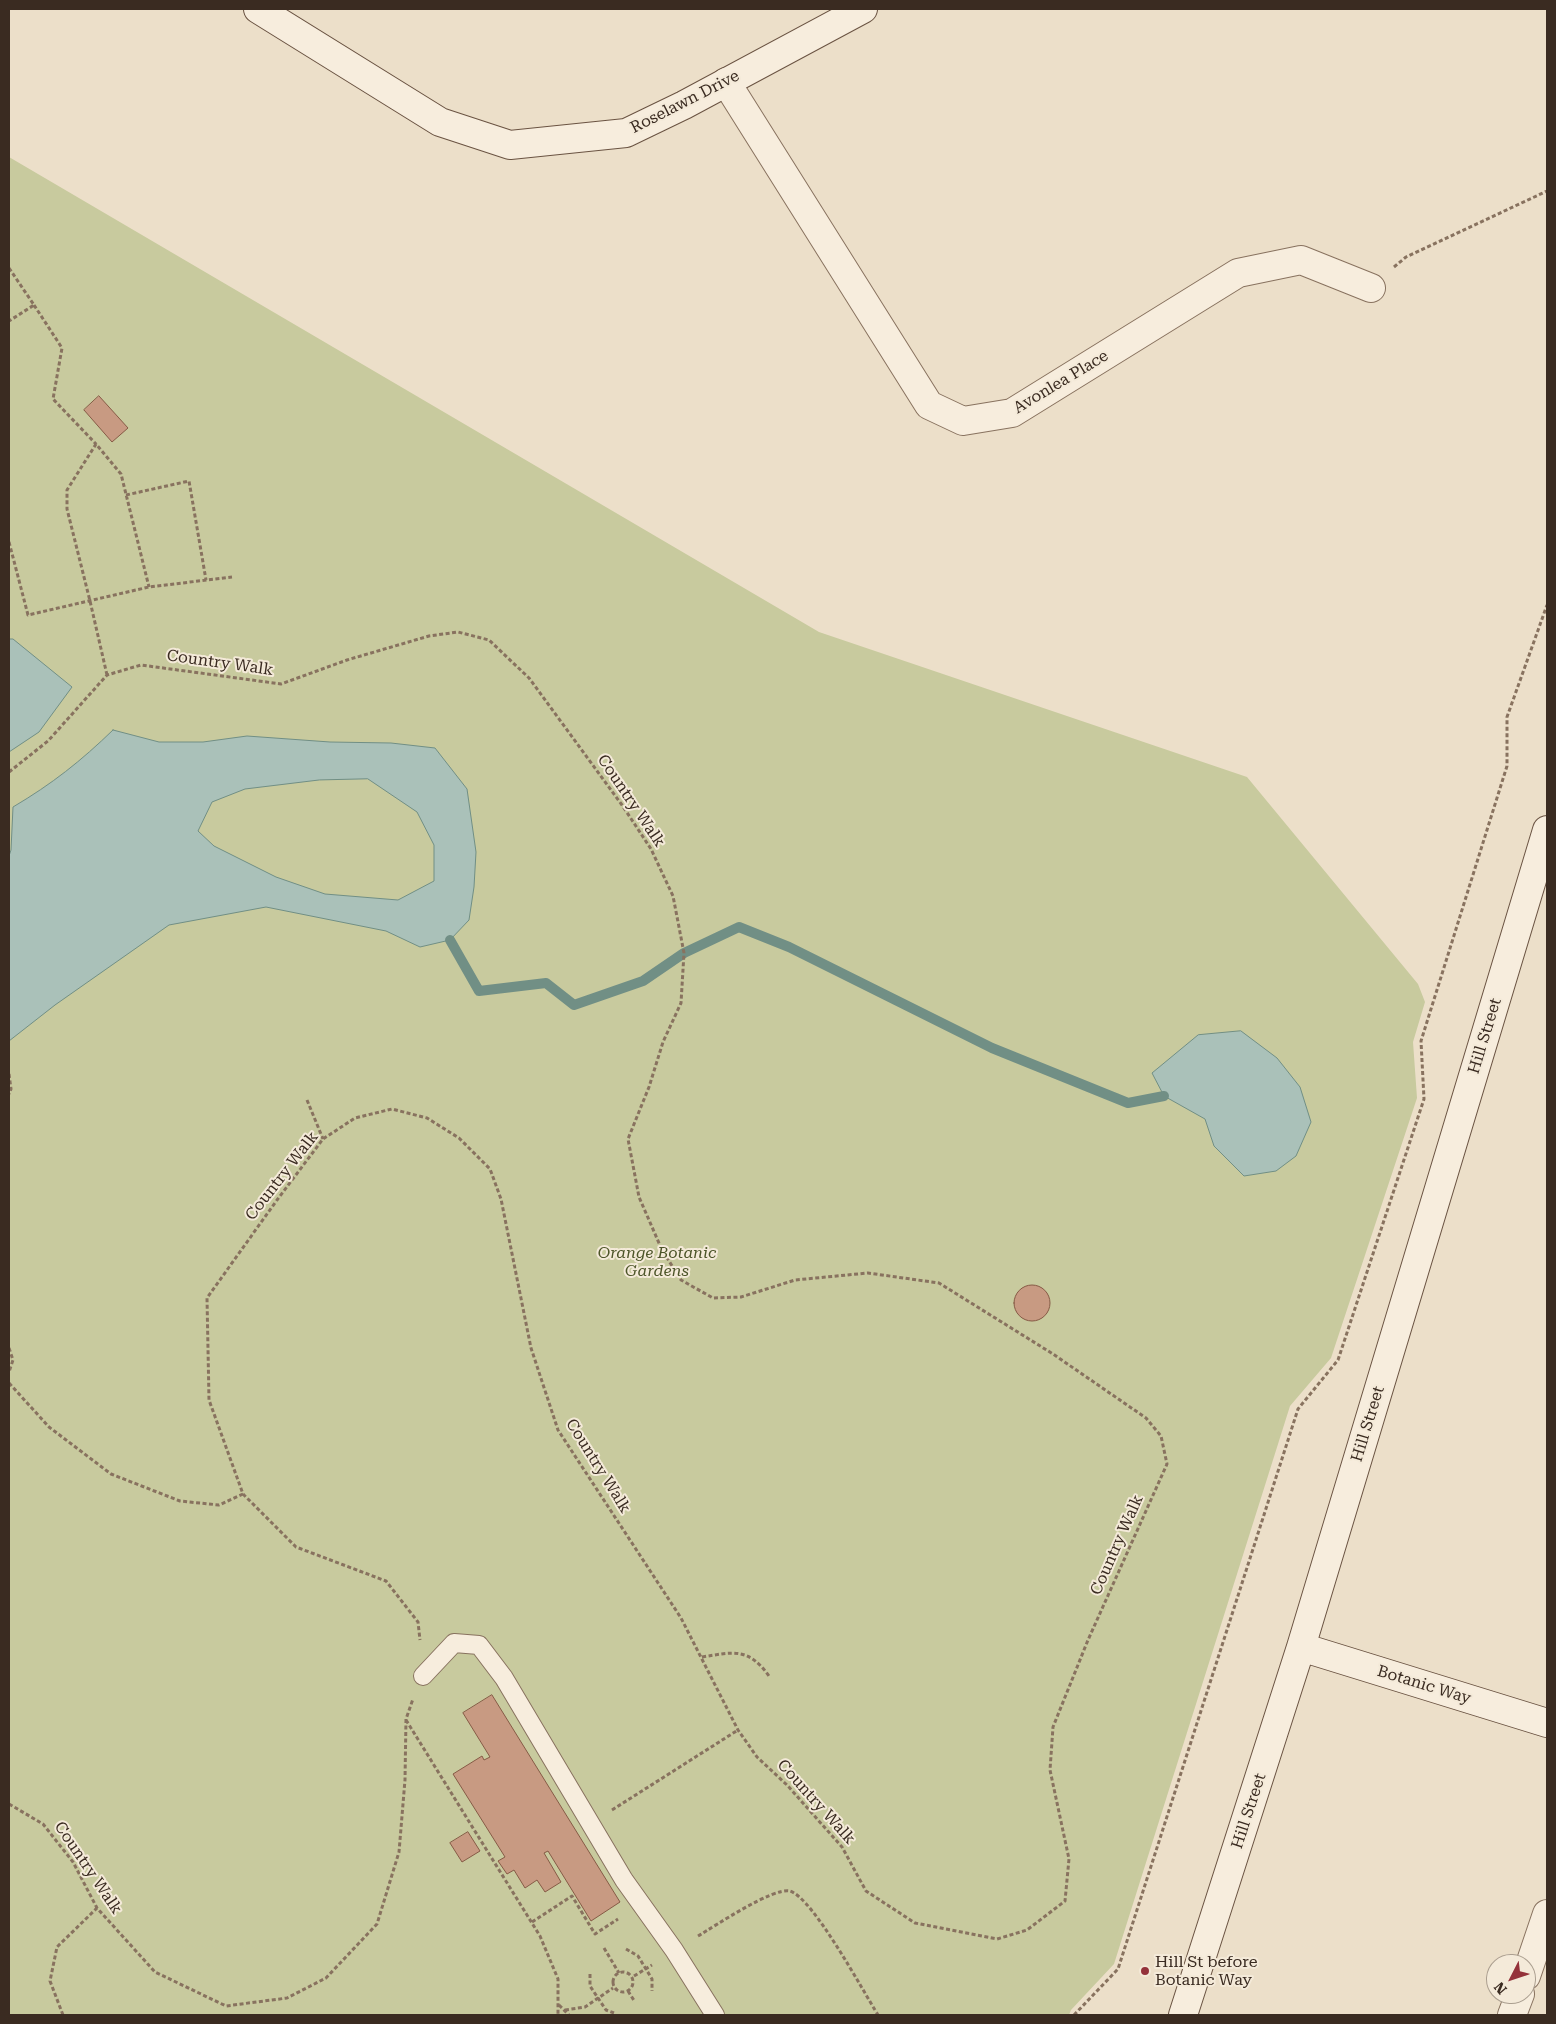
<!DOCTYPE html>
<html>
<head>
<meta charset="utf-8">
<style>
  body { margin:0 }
  #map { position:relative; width:1556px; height:2024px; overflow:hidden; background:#ecdfc9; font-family:"Roboto Serif",serif }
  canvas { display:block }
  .frame { position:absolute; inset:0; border:10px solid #3a2b21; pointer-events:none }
  .north { position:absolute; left:1486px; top:1954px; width:50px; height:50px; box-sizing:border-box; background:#f4ead9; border:1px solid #aa9e8f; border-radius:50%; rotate:229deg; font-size:14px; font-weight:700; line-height:20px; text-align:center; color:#3a2b21 }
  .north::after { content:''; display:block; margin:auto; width:18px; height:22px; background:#94323a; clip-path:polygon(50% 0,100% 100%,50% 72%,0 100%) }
</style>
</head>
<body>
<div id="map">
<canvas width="1556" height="2024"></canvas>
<div class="frame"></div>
<div class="north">N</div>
</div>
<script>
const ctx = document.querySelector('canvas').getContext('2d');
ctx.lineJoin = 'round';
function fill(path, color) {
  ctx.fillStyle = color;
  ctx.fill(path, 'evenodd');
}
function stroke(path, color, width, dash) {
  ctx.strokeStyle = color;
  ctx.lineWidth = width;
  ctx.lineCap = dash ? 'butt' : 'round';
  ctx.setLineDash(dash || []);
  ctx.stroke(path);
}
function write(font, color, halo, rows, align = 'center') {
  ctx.font = font + ' "Roboto Serif",serif';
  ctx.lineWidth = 4;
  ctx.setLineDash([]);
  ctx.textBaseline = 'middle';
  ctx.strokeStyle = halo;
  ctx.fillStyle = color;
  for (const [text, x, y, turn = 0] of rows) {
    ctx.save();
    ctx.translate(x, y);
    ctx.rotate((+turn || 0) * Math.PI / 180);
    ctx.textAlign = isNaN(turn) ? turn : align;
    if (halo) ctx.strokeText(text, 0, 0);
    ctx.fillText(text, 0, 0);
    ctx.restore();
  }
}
fill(new Path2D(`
  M9 157 819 632 1247 777 1418 984 1425 1002 1413 1042 1417 1098 1331 1358 1290 1406 1114 1964 1071 2010 1069 2015H9Z`), '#c8ca9e');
const water = new Path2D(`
  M9 639H13L72 687 39 732 9 752Z
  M113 730 159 742H203L247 736 330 742 391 743 435 748 467 789 476 852 474 887 469 920 450 940 420 947 386 931 266 907 169 925 55 1005 9 1041V856L11 850 13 807C52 784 81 761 113 730ZM368 779 417 812 434 845V881L398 900 325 894 276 877 214 846 198 831 212 802 245 789 319 780Z
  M1241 1031 1277 1058 1300 1087 1311 1122 1296 1156 1276 1171 1244 1176 1214 1146 1205 1119 1164 1096 1152 1073 1198 1035Z`);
fill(water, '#aac1b9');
stroke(water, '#718f85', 1);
stroke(new Path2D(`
  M450 940 479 991 546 983 574 1005 643 981 684 953 739 927 789 947 992 1048 1128 1103 1164 1096`), '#718f85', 10);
const building = new Path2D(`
  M99 396 128 428 112 442 84 410Z
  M1014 1303a18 18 0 1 1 36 0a18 18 0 1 1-36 0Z
  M492 1695 620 1902 591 1921 548 1851 544 1853 561 1882 545 1892 537 1880 525 1888 514 1870 507 1874 498 1861 505 1857 453 1774 482 1756 484 1760 490 1757 463 1713Z
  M468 1832 480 1851 462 1862 450 1843Z`);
fill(building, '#c89a82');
stroke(building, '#865b46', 1);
const lane = new Path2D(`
  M423 1676 454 1643 479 1645 504 1678 624 1880 674 1950 715 2015`);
const street = new Path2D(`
  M726 82 929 405 963 421 1012 413 1238 273 1301 260 1371 288
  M1526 1976 1547 1914
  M1512 2015 1520 1994`);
const secondary = new Path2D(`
  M258 9 440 122 510 145 626 133 684 105 863 9
  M1301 1647 1547 1723
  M1183 2015 1301 1647 1547 830`);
stroke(lane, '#88725f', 20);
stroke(street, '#88725f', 30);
stroke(secondary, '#6a5342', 30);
stroke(new Path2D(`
  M1394 267 1406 257 1547 191
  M9 268 34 305 9 321
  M34 305 62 348 53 399 96 444
  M126 495 189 481 206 580
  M9 542 28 615 149 587 232 577
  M107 675 90 601 67 509V490L96 444 121 474 149 587
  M9 772 48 741 107 675 141 665 281 684 347 660 429 636 458 632 489 640 529 678 622 805 651 849 673 896 684 953 681 1003 663 1042 649 1087 628 1139 639 1197 662 1250 681 1280 713 1298 741 1297 795 1280 868 1273 939 1283 1053 1354 1146 1418 1161 1436 1167 1464 1088 1640 1053 1727 1050 1770 1069 1859 1065 1901 1027 1930 997 1939 915 1923 866 1891 842 1847 787 1785 757 1757 738 1730 681 1618 558 1430 531 1348 501 1199 490 1169 459 1138 427 1118 392 1109 355 1118 323 1139 277 1200 207 1298 209 1400 243 1494 296 1547 386 1581 418 1622 420 1640
  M9 1074 11 1089 9 1094
  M307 1100 323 1139
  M9 1348 13 1360 9 1372
  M9 1383 49 1427 111 1474 180 1501 219 1505 243 1494
  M702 1657C734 1652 748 1647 769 1676
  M406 1720 540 1936 558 1979V2015
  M9 1804 43 1824 73 1862 97 1908 155 1972 226 2006 287 1998 326 1978 377 1924 399 1852 405 1780 406 1719 413 1699
  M612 1810 738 1730
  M532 1922 572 1896 595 1934 618 1919
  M698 1936C715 1926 773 1887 790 1891 813 1898 863 1991 878 2015
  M604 1948 619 1973
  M626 1949 638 1956 652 1979V1991
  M613 1982a10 10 0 1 1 20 0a10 10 0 1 1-20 0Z
  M590 1974V1986L606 2010 614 2013
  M634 1976 652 1965
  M628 1991 635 2002
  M559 2005 569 2015
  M565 2010 585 2007 613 1988
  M63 2015 50 1981 57 1947 97 1908
  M1074 2015 1118 1969 1298 1409 1338 1360 1424 1099 1421 1041 1507 766V717L1547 605`), '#88725f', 3, [4, 2.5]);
stroke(lane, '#f7eddd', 18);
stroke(street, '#f7eddd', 28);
stroke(secondary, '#f7eddd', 28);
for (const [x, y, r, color] of [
  [1145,1971,5,"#94323a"]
]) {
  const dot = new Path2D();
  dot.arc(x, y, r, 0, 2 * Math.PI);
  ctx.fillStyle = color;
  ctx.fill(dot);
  stroke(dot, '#f4ead9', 2);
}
write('16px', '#3a2b21', '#f4ead9', [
  ["Roselawn Drive",685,102,-27],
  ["Avonlea Place",1061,382,-31],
  ["Country Walk",220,663,8],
  ["Country Walk",631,801,56],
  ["Hill Street",1485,1036,-73],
  ["Country Walk",282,1176,-52],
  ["Hill Street",1368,1424,-73],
  ["Country Walk",598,1466,58],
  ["Country Walk",1117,1545,-66],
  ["Botanic Way",1424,1685,17],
  ["Country Walk",816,1802,48],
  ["Hill Street",1249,1811,-72],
  ["Country Walk",88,1868,56]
]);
write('italic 16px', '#4d5529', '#f4ead9', [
  ["Orange Botanic",657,1253],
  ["Gardens",657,1271]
]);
write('16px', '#3a2b21', '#f4ead9', [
  ["Hill St before",1155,1962],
  ["Botanic Way",1155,1980]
], 'left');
</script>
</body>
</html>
